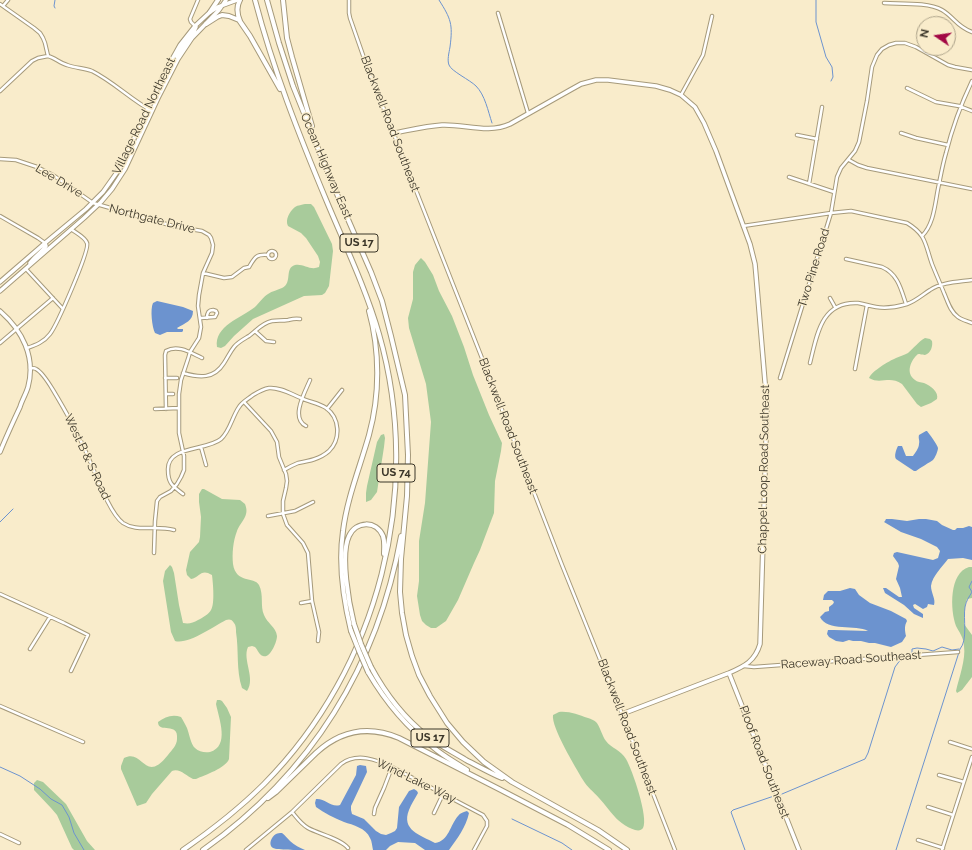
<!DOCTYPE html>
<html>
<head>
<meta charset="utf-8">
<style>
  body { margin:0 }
  #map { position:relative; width:972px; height:850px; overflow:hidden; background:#f9eccb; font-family:Raleway,sans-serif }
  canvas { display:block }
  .north { position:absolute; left:916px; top:16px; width:40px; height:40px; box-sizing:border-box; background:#f9eccb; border:1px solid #ada38a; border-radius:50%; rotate:283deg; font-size:11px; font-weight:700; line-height:16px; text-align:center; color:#3b3629 }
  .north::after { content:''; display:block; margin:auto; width:14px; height:18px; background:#a20844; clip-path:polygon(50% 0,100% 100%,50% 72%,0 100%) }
</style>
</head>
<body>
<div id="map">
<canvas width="972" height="850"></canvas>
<div class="north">N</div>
</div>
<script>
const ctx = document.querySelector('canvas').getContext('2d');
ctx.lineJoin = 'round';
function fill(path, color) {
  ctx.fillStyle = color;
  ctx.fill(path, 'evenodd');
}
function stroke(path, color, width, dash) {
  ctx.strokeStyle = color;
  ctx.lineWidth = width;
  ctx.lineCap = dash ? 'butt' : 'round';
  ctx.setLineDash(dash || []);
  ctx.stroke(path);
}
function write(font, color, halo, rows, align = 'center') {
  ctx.font = font + ' Raleway,sans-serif';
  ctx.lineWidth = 3;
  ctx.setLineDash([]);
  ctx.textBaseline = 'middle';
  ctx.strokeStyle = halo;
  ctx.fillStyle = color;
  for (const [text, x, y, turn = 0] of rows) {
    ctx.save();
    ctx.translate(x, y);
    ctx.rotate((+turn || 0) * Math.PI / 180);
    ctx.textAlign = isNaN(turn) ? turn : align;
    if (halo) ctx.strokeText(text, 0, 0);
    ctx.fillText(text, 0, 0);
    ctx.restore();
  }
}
fill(new Path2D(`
  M305 204H311L314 207 332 244 333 251 329 286 325 293 322 295 304 296 253 319 234 336 225 346 221 348 217 347C214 326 241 318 255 307 259 303 263 297 268 294 272 291 278 290 282 288 293 283 284 268 295 265 303 263 310 271 319 267L320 262 318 256 306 238 301 233 288 226C285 220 289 212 295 207 298 205 302 205 305 204Z
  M421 258 425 262 433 275 439 291 452 316 464 347 473 375 489 415 502 443 501 451 495 481 494 513 480 550 474 563 458 600 446 621 436 628H431L426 625 422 621 420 615 417 596 419 581V541L425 503 431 422 426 384 409 328 408 318 413 299V272L415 265 420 259Z
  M925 338 930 339 932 341C933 346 931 353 925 355 925 355 918 354 918 354 911 360 905 373 915 380 917 382 921 382 924 383 931 386 939 392 937 399L931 403 921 407 917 404 902 384C889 375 881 385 869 378 872 371 889 361 896 358 900 356 905 355 908 353 914 348 918 342 925 338Z
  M384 434 385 438 384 447 377 492 371 500 366 502V493L367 486 377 442 381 435Z
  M202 489H204L222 499 240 500 245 504C250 516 241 521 237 531 233 541 232 554 233 564 236 584 254 576 259 585 264 595 260 606 264 615 267 623 276 627 277 636 277 642 270 659 263 656 259 655 258 650 255 647L252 646 248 647C242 660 256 678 247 691L242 688C236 670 239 651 236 632 236 629 236 625 234 623 232 619 229 619 226 620 214 626 188 645 175 641L171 632 163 581 165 571 170 565 172 567 174 573 179 605 183 623C189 624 193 623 198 620 202 618 209 614 211 610 215 604 213 583 212 575 201 568 200 577 191 579L187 575 186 570 190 552 199 542 200 537 201 517 199 502V494Z
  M969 567H972V598L967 599 965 606 964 624 972 635V677L962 690 957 693 956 691C959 678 966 659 964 646 964 638 959 632 956 626 950 610 949 573 969 567Z
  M217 700H220L222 701 227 708 231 717 229 759C226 768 205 775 196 779H193C186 776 180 768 172 771L152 794 146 803 137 806 121 769V766L124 758C144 748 144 785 168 755 172 750 177 745 177 739 179 721 158 734 158 722 165 717 172 714 181 717 183 720 185 724 187 728 189 733 191 745 195 748 199 752 205 753 210 752 230 746 219 719 216 704Z
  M559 712C570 711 578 715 588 718 591 719 594 720 596 722 600 726 602 736 606 741 611 748 621 750 626 759 632 769 649 818 643 828 638 836 619 822 615 817 609 811 605 804 599 798 594 792 587 787 583 780 576 768 551 727 553 715Z
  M37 780 43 782 66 804 87 841 95 850H74L72 848 57 815 51 808 34 790V783Z`), '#a8cb9b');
fill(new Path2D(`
  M157 301 183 307 193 311C193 321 185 323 177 328L178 329H183V331L182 332H167L160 335 155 333C152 327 150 309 153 303Z
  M926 431H927C930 435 937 444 938 448 938 451 935 458 933 460 930 462 920 468 916 471H914L896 459C894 456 896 450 898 446H902L906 456H913C915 453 919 448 919 444 920 440 918 439 919 435Z
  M886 519H892L907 521 919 519H926L937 521 942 525 953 530H955L957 528H963L969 526 972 527V560L963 558 948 559C943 566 932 576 931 586 931 593 936 599 934 605L928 604 927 607 923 609 915 604 913 605 914 608 923 614V618L914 614 904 605 885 593 883 588H886L899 597H902L900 588 896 579 899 566 898 563 893 556 894 553 897 552 933 560 938 558 940 551 937 547 921 539 901 532 884 522 885 521Z
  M850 588 855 589 859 595 870 603 891 611 906 619 907 621C904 626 905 631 906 636L902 642 891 647 875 643H869L861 641H853L849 640 843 642 836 641 829 637 827 634 828 630H834L868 631C856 624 827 632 820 617L825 612 829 611V607L833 604 834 602 832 600H823L824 595 828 591H840Z
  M360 765 366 766 367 772 351 806V810L352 814 364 819 376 831 381 834 386 835 391 833 395 831 397 828 399 807 409 791 414 789 417 791 418 793C415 799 411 804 409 810 401 830 420 835 435 843 449 841 450 825 458 816 460 813 464 812 467 811L469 813C466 827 457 839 449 850H425L415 843 398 842 390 846 386 850H373C372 846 372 841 370 838 366 828 353 825 344 822 334 818 324 813 316 807L315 803 316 799C325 798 331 808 340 805L356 775 357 766Z
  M282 833C285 835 287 838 290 841 294 845 300 848 305 850 299 850 277 850 273 848 268 845 271 837 276 834 278 833 279 833 282 833Z`), '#6c93cf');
stroke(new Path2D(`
  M439 0C451 19 453 24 450 47 449 53 447 60 449 65 451 71 470 80 476 86 485 95 488 111 492 123
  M816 0V22L826 57 832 67 833 77 831 81
  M55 8 54 6 55 0
  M0 522 13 509
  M909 654 912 653V649L917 648 926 649 933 651 942 647 952 650 959 649
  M0 767 20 776 40 789 51 799 62 805 69 817 74 833 84 850
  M782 794 865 759 868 753 895 667 901 659
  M512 819 562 843 572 850
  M745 850 731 812 733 810 774 796
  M896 850 960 649C968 640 963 619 965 607 966 601 969 597 972 592L969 587 972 581`), '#6c93cf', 1);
const street = new Path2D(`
  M349 0V13L350 18 372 81 386 114 489 376 562 565 622 714 675 850
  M884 3C901 4 928 2 942 10 954 17 957 27 972 32
  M0 4 34 28 40 33 43 38 45 43 48 56C55 58 60 63 67 65 75 68 84 68 92 71 114 82 131 100 152 111
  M3 6 8 0
  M498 13 528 113
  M195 26 191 22 190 19 198 0
  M907 88 936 102 959 106 972 111
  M0 91 32 61 38 58 48 56
  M681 95 703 55 712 16
  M901 133 916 138 948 145
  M797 135 817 139
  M0 159 16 160 37 167 53 175 93 203 173 226 202 231 209 235 211 238 213 245 212 253 203 273 199 295 198 306 201 327 199 338 190 352 188 359 181 380 179 394V433L184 456V470L181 477 177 484 171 491 160 497 157 501 155 521 154 553
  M849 160 858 165 867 168 972 189
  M789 177 834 192
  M809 184 822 107
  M0 216 38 238 45 243
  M743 226 831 213 851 211 907 223C927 235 925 245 932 264 936 274 940 283 944 293 948 302 950 311 958 317 962 320 967 321 972 323
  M922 236C935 223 935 201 939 184 941 174 943 163 946 153 952 129 961 104 972 81
  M268 255a4 4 0 1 1 8 0a4 4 0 1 1-8 0Z
  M846 259 882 267C898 274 901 289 906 304
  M26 269 63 309
  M203 273 224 278 232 277 244 268 249 267C255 257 256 254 268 255
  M830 298 835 307
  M201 318 214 317H215L217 313 216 311 213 310C208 310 207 313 207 318
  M255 331 266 341 274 342
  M0 343 53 298
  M27 348C36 345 44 342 50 334 57 325 90 250 87 243 85 237 76 233 71 229
  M810 363C817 335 821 301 858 303 864 304 870 306 876 307 887 309 896 307 907 304 916 301 922 295 930 290 942 282 958 282 972 280
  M30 368C32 368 35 368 36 369 42 372 50 385 53 390 65 410 76 429 85 450 94 468 108 512 123 523 132 529 142 528 153 528 160 528 167 528 174 530
  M855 369 867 305
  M183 373C200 378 214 379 224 363 228 357 230 352 234 347 238 342 244 339 249 336 257 330 262 323 272 321 277 320 282 321 288 320 292 319 295 318 300 319
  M165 378H177
  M780 378 831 213 837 177 841 168 855 151 859 142 867 101 872 67 877 55 882 49 889 45 896 43H905L916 47 948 65 955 67 972 70
  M166 394H173
  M244 402 271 431 277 442 279 457 286 474 287 481 286 488 283 501V514L287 525 303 543 308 553 312 601 319 632 318 641
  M155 409 179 408
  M166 409 165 355 166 351C178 344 191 353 202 358
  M327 409 342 390
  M306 426C290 418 305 392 310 380
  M201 447 206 465
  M183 494C173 486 168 484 168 470 167 445 207 451 221 439 230 431 232 417 239 407 242 402 248 399 253 395 258 392 263 389 269 388 280 387 291 394 301 398 309 402 319 403 326 408 340 418 341 439 329 451 320 459 309 461 298 463 293 465 289 467 284 470
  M268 516 295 511 313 502
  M0 594 64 623 88 635 71 671
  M301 603 312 601
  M30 649 50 617
  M744 666 754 667 958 652
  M0 706 83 742
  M950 742 972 749
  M939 775 964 782
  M928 807 953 815
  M292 812C297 818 301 824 308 828 319 834 341 839 348 848
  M434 813 443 794
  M374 814 375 808 384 788 392 767
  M0 834 19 843
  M918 840 943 848
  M246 850 292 812 341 764C357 752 377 760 392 767L483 815 487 821V826L474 850
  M942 850 972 757`);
const secondary = new Path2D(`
  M177 57C181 46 192 38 196 27
  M394 133C410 130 426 126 442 125 465 124 488 134 510 124L572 89 581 84 596 80H608L656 86 670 90 681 95 695 107 704 123 716 151 750 244 755 264 756 275 765 382 767 405 760 644C755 661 745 666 729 673L622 714
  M30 263C34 257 42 252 46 246L45 243
  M0 282 45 243 86 209 103 192 120 168 166 70 180 45 195 26 210 12 218 7 237 0
  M0 291 84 218 101 202 112 189 125 169 158 98 178 59 192 38 219 10 226 0
  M0 311C22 330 36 357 28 387 26 394 22 400 20 407 13 422 6 437 0 452
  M729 673 799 850`);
const highway = new Path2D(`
  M240 0C236 7 237 14 240 21
  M267 0 279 43 293 86 330 178 371 272 382 301 391 336 405 395 408 455 407 496 401 559 400 592 402 613 406 635 412 656 419 675 430 696 447 723 463 742 484 762 512 782 598 830 627 850
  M283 0 287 38 292 57 312 126
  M210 12 218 0
  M206 24 217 17 222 15 229 16 239 20 250 36 280 89
  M354 624C349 604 340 555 349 536 356 521 376 520 383 536 385 542 384 548 384 554
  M351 631C343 598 338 565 343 531 347 498 360 467 369 435 380 395 380 351 369 311
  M371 667C385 693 403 717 427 736 439 745 453 752 466 760 478 766 490 773 502 778
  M368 672C385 701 406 727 433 747 443 756 455 762 467 770
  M268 798 276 792 316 753C341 730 368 725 399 738L499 789 568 825 609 850
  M183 850C212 830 239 809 264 784 379 668 424 491 379 334 366 289 345 245 327 202 299 135 273 69 255 0
  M203 850C311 774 378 665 401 536`);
stroke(street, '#a69a7b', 4.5);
stroke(secondary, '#a69a7b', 5.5);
stroke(highway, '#a69a7b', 6);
stroke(street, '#fff', 2.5);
stroke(secondary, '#fff', 3.5);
stroke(highway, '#fff', 4);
const highwayBridge = new Path2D(`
  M354 624 361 644 371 667
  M351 631 359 651 368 672`);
stroke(highwayBridge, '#a69a7b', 6, []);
stroke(highwayBridge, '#fff', 4);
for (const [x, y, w] of [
  [359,243,38],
  [396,473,38],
  [430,738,38]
]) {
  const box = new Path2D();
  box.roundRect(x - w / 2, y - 9, w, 18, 3);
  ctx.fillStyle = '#f9eccb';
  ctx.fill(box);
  stroke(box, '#3b3629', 1);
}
write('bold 11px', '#3b3629', null, [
  ["US 17",359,243],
  ["US 74",396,473],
  ["US 17",430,738]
]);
write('12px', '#3b3629', '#f9eccb', [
  ["Village Road Northeast",144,116,-64],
  ["Blackwell Road Southeast",390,124,69],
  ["Ocean Highway East",326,166,67],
  ["Lee Drive",59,181,31],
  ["Northgate Drive",152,219,14],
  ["Two Pine Road",814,268,-73],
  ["Blackwell Road Southeast",508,426,69],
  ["West B & S Road",87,457,65],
  ["Chappel Loop Road Southeast",764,469,-89],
  ["Raceway Road Southeast",851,660,-4],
  ["Blackwell Road Southeast",627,727,69],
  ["Ploof Road Southeast",764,762,69],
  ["Wind Lake Way",416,781,26]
]);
</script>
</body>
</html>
